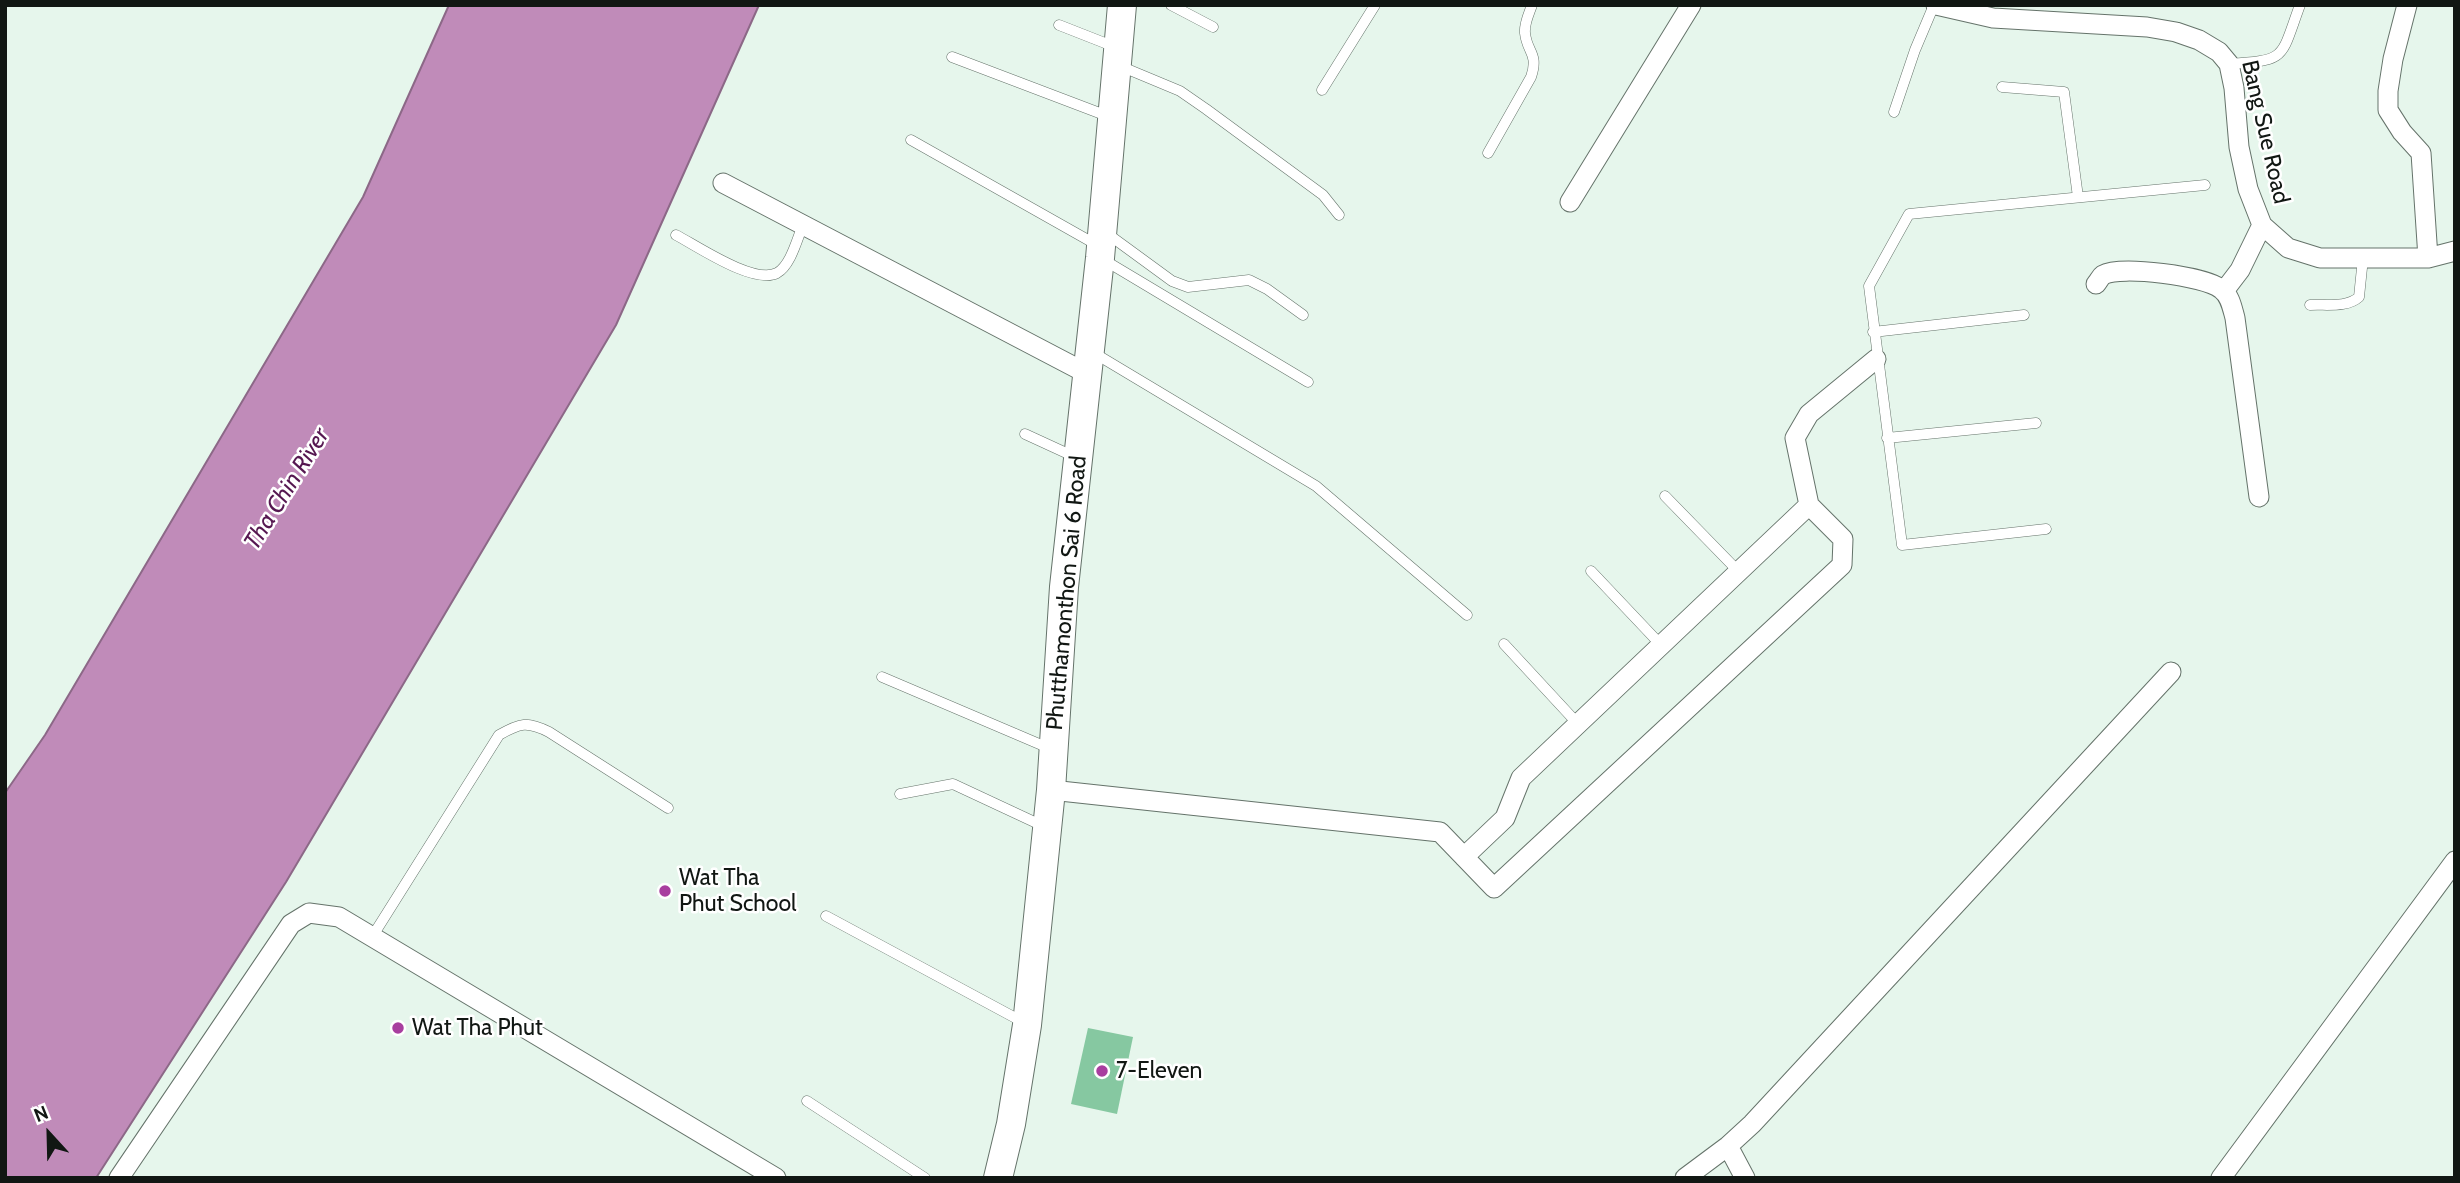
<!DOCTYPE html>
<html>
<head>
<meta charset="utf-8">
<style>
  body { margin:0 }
  #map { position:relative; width:2460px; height:1183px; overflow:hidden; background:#e6f6ec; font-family:Cabin,sans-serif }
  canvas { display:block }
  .frame { position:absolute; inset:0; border:7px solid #111713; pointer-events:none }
  .north { position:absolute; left:14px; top:1099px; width:70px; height:70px; -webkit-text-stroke:5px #fff; paint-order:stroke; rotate:338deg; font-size:19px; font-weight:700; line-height:28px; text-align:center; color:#111713 }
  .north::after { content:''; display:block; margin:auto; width:24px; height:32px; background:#111713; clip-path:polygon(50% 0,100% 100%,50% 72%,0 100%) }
</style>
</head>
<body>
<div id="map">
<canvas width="2460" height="1183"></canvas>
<div class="frame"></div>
<div class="north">N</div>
</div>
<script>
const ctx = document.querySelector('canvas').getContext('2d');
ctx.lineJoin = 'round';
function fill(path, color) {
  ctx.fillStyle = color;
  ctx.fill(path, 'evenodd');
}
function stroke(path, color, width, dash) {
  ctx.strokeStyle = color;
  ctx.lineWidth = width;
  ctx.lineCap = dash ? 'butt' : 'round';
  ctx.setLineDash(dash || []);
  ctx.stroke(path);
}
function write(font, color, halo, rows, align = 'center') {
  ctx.font = font + ' Cabin,sans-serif';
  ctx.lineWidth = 5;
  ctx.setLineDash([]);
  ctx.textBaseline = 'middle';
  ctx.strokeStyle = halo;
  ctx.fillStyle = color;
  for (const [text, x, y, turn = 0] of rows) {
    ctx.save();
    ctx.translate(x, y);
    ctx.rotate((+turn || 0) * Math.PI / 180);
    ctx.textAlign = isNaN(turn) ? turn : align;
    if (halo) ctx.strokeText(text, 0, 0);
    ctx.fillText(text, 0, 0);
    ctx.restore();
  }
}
const water = new Path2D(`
  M449 5H759L616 325 286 882 96 1178H5V793L45 735 363 197Z`);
fill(water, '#c08bb9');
stroke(water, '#8c6887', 2);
fill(new Path2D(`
  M1088 1028 1133 1037 1117 1114 1071 1104Z`), '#86c8a1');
const lane = new Path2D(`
  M1171 5 1213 27
  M1059 25 1115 47
  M952 57 1110 117
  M2229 64C2288 60 2280 59 2300 5
  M1120 66 1180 91 1206 109 1323 195 1339 215
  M2002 87 2064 92 2078 197
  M1322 90 1375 5
  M1894 112 1915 50 1934 5
  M911 140 1097 245
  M1488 153 1531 77C1539 53 1527 53 1525 33 1524 23 1529 14 1532 5
  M1105 232 1172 281 1188 287 1249 280 1267 289 1303 315
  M676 235C697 246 754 285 777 273 791 265 797 239 803 225
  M1104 260 1308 382
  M2310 305C2326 304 2347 308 2359 297L2363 258
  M1873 332 2024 315
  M1094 353 1316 486 1467 615
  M1025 434 1075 457
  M1887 438 2036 423
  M1665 496 1739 572
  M2046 529 1902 545 1869 286 1909 214 2205 185
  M1591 571 1661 645
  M1504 644 1578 724
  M882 677 1051 749
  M900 794 953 784 1043 826
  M826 916 1023 1022
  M372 937 499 735C520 723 527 721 549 732L668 808
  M807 1101 925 1178`);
const street = new Path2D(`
  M1936 5 1993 18 2147 27 2176 32 2199 40 2219 52 2229 64 2234 88 2239 147 2248 189 2262 225 2288 248 2320 258H2428L2455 251
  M2407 5 2393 59 2388 91V110L2402 132 2421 153 2428 258
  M723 183 1086 373
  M1570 202 1691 5
  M2096 284C2099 281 2100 277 2103 275 2120 265 2205 276 2221 289 2230 295 2232 307 2235 318L2259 497
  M2224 291 2240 270 2262 225
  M1051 790 1440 832 1494 888 1842 565 1843 539 1809 505 1795 438 1809 414 1876 359
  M1464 857 1505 818 1521 778 1809 505
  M1728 1146 1745 1178
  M119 1178 291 924 309 913 339 917 776 1178
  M1685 1178 1728 1146 1752 1124 2171 672
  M2221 1178 2455 861`);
const secondary = new Path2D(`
  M998 1178 1011 1124 1027 1025 1051 790 1064 587 1100 258 1122 5`);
stroke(lane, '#65736a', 11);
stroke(street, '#65736a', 21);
stroke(secondary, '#65736a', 30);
stroke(lane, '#fff', 10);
stroke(street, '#fff', 19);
stroke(secondary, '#fff', 28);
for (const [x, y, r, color] of [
  [665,891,7,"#a83e9f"],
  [398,1028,7,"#a83e9f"],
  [1102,1071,7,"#a83e9f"]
]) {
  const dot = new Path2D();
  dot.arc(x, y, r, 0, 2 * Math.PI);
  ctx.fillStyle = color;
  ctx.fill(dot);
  stroke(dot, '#fff', 2.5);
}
write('23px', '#111713', '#fff', [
  ["Bang Sue Road",2265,132,77],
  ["Phutthamonthon Sai 6 Road",1067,593,-85]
]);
write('23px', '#111713', '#fff', [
  ["Wat Tha",679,878],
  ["Phut School",679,904],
  ["Wat Tha Phut",412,1028],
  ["7-Eleven",1116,1071]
], 'left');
write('italic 24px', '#561751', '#fff', [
  ["Tha Chin River",287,489,-58]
]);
</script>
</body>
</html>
